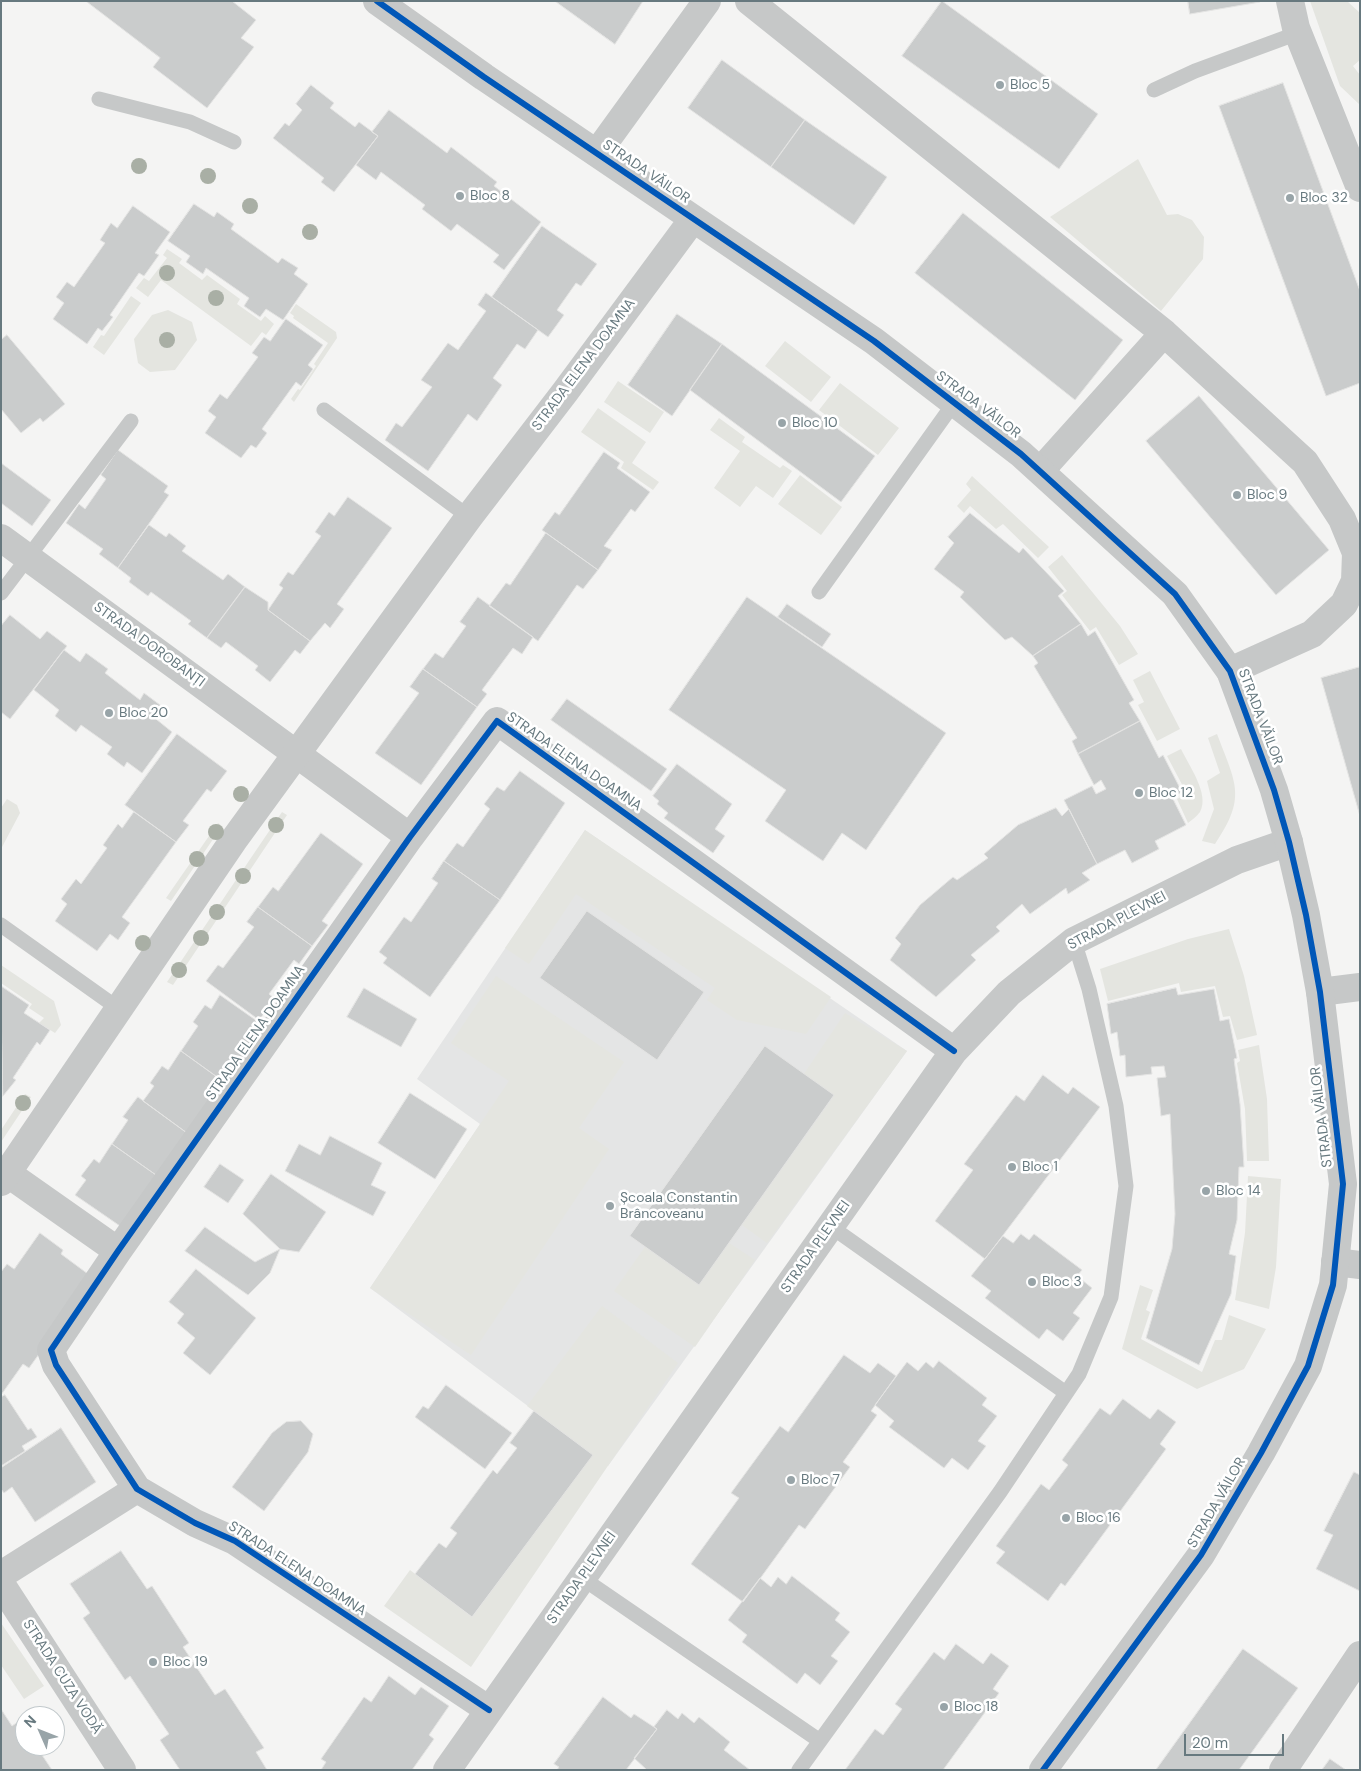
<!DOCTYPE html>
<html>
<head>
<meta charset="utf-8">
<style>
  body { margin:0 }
  #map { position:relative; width:1361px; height:1771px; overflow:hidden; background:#f4f4f3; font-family:"DM Sans",sans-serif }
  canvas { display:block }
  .frame { position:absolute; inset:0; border:2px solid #67797f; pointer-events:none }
  .north { position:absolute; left:15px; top:1706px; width:50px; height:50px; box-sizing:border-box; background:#fff; border:1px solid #c2c9cc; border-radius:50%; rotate:314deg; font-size:14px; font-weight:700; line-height:20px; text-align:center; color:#67797f }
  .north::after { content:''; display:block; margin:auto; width:18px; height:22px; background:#98a4a8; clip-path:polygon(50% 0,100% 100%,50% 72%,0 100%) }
  .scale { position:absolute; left:1184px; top:1734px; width:100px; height:22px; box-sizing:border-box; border:2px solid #67797f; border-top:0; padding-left:6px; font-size:15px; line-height:18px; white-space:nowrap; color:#67797f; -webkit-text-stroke:4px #fff; paint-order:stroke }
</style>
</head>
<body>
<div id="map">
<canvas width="1361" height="1771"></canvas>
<div class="frame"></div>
<div class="north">N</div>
<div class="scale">20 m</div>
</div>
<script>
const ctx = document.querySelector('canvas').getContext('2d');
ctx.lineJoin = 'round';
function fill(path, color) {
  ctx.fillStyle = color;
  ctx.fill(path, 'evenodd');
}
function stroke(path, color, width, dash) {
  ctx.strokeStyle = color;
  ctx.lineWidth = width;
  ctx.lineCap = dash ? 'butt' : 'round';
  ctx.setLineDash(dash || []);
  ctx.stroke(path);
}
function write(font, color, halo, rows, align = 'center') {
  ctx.font = font + ' "DM Sans",sans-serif';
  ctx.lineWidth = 5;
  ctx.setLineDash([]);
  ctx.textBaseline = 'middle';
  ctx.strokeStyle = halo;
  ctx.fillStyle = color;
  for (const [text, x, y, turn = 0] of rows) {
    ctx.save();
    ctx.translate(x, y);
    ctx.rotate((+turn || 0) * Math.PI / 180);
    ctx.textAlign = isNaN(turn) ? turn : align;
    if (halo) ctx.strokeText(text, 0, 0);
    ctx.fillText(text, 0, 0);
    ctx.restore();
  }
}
fill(new Path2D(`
  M585 830 907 1051 608 1466 370 1288 480 1124 417 1079Z`), '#e4e5e5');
fill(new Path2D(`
  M1310 1H1347L1360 13V60L1353 66 1360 75V105L1340 86Z
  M1138 159 1167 215 1178 214 1192 220 1204 237 1203 259 1161 311 1050 217Z
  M167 249 182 259 179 263 202 280 207 275 240 299 237 304 261 321 265 316 274 324 266 335 262 332 251 346 161 280 148 297 136 288 144 278 149 281 167 258 163 255Z
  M131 296 141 303 104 355 93 347 101 335 104 336Z
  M296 304 336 332 337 338 294 402 291 399 298 389 300 390 316 366 314 364 328 343 293 318 294 316 290 313Z
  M168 310 192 322 197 340 175 370 150 372 138 363 134 339 152 315Z
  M785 341 831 377 811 402 765 366Z
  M618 381 664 412 650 433 604 402Z
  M840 383 899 428 878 455 819 410Z
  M598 408 646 442 632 463 659 482 653 490 621 468 624 462 581 432Z
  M719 418 745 437 742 442 780 468 783 465 792 471 773 498 756 486 740 507 714 488 740 451 710 430Z
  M800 475 842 507 821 535 778 504Z
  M972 476 1049 547 1038 558 1003 524 996 529 970 506 964 513 957 506 971 490 966 484Z
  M1062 555 1120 626 1138 654 1119 665 1096 627 1090 631 1062 595 1067 591 1048 567Z
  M1150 671 1180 729 1157 741 1138 705 1144 702 1133 680Z
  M1217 734C1236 784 1247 797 1215 844L1202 841 1214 809 1207 781 1220 773 1208 738Z
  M1181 749C1189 766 1210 794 1200 812 1197 816 1192 820 1188 823L1177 799 1187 794 1167 756Z
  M7 799 17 805 20 813 1 849V808Z
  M282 812 287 815 173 985 167 982Z
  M218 823 222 826 171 901 166 898Z
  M585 830 831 997 806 1034 737 1020 707 1000 715 988 576 894 529 964 505 948Z
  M1229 929 1244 976 1257 1035 1237 1040 1230 1016 1223 1017 1215 986 1181 992 1179 983 1108 1001 1100 969 1188 939Z
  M1 965 54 1001 61 1025 55 1033 39 1023 44 1018 29 1008 32 1004 1 983Z
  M496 976 624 1062 579 1128 609 1149 471 1355 370 1288 509 1081 451 1043Z
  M845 1013 907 1051 767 1243 742 1225 834 1096 804 1074Z
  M1259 1045 1267 1099 1269 1161H1247L1245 1109 1237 1063 1240 1061 1238 1050Z
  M25 1094 31 1097 1 1142V1130Z
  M1248 1176 1281 1179 1276 1267 1269 1309 1235 1300 1245 1233Z
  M729 1243 755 1260 695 1347 614 1291 645 1247 699 1285Z
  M1140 1285 1153 1290 1146 1310 1150 1312 1141 1339 1202 1372 1215 1340H1222L1229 1315 1266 1329 1244 1369 1197 1389 1122 1349Z
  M602 1306 678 1363 471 1667 384 1606 410 1570 472 1617 592 1455 527 1406Z
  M1 1623 44 1686 24 1699 1 1665Z`), '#e4e5e0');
const building = new Path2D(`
  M86 1H232L256 20 241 38 254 47 207 108 153 67 160 58Z
  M555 1H643L615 44Z
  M942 1 1098 114 1059 169 902 56Z
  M1188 1H1260V2L1190 14Z
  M722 60 805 120 771 167 688 108Z
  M1283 83 1360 291V383L1326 396 1219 106Z
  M311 85 334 103 330 108 355 127 359 122 378 136 334 192 321 182 324 178 273 138 285 123 289 126 302 110 296 104Z
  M389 110 447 153 451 147 497 182 494 186 541 222 504 270 493 262 499 255 457 224 451 231 422 209 425 205 381 172 376 180 356 165 378 136 372 132Z
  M805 120 887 177 854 225 771 167Z
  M194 204 214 217 217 212 234 224 231 229 278 263 282 258 298 268 294 274 308 284 283 320 266 309 260 317 244 306 249 298 206 268 203 274 186 262 190 256 168 241Z
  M133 206 170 232 155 253 159 255 144 276 139 273 110 315 113 317 102 331 98 328 87 344 53 319 64 303 56 297 67 282 74 287 105 243 100 240 111 223 117 228Z
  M963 213 1123 340 1075 400 915 273Z
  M542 226 597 264 581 286 576 283 557 310 564 315 548 337 492 297Z
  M486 293 538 330 525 349 517 344 493 378 502 385 477 421 468 414 428 471 385 440 396 423 402 427 432 387 421 380 448 343 458 350 486 311 478 305Z
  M677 314 722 344 672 416 628 385Z
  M286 319 323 345 308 365 313 369 301 386 296 382 262 429 267 433 256 448 251 445 241 458 205 433 216 417 208 411 220 394 227 399 258 357 252 353 264 337 270 341Z
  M7 335 65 404 43 422 40 418 21 433 1 409V340Z
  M722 344 875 456 841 502 690 390Z
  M1199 396 1329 550 1276 595 1146 441Z
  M118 450 168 486 164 492 169 495 118 568 99 554 103 549 66 523 79 504 85 509 106 479 101 475Z
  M604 452 620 463 617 468 650 492 635 512 631 509 604 546 612 550 598 570 542 530 555 512 559 515Z
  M1 463 51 500 32 526 1 503Z
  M348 497 392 528 337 604 344 609 330 628 325 623 310 641 268 610 283 588 279 585 288 572 293 575 321 536 315 532 329 512 334 516Z
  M970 513 1019 553 1023 548 1064 591 1058 596 1081 624 1033 656 1012 637 1005 640 960 597 964 592 934 569 954 543 948 537Z
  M149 525 166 537 169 533 186 546 182 551 223 580 228 574 245 587 207 638 188 624 191 621 151 592 148 596 129 582 131 578 118 568Z
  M546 533 598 570 583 589 577 585 538 641 489 606 506 583 510 585Z
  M245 587 268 602V610L310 641 300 654 295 650 270 682 255 670 258 666 226 642 221 648 207 638Z
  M478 597 533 637 522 654 513 648 482 690 487 694 477 707 423 669 435 653 443 658 466 626 460 622Z
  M747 597 946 733 866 850 842 833 823 861 765 821 786 790 669 710Z
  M787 604 831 634 822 647 778 617Z
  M10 615 40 639 47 631 67 646 10 719 1 712V626Z
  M1081 624 1088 636 1095 631 1134 700 1129 703 1140 721 1078 754 1072 741 1077 738 1034 666 1038 663 1033 656Z
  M64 650 80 662 86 653 108 669 105 673 140 700 144 693 164 708 156 719 172 732 142 773 127 762 124 767 107 754 112 747 81 725 76 732 55 716 59 710 34 690Z
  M1360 667V816L1321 678Z
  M423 669 477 707 421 785 375 753 419 693 410 687Z
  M567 699 667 769 651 791 551 720Z
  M1140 721 1159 758 1163 755 1182 792 1172 797 1186 825 1155 841 1159 849 1132 863 1125 850 1097 864 1064 800 1092 786 1096 794 1106 789 1101 780 1094 785 1078 754Z
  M177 734 227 771 211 792 207 789 183 821 189 825 176 842 125 805Z
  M677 764 732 804 715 829 725 836 713 853 664 818 668 813 657 804 659 801 653 796Z
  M520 771 565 803 500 900 444 861 457 843 463 847 490 809 484 804 497 787 504 791Z
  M1056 808 1062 816 1069 809 1097 864 1082 873 1090 880 1068 894 1066 888 1030 914 1022 904 996 927 1000 931 971 955 976 960 936 997 890 960 901 944 895 938 920 905 953 877 957 880 988 858 984 854 1018 825Z
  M134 812 176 842 122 917 130 923 118 940 110 934 97 951 55 921 67 904 61 899 76 879 81 884 107 848 103 845 118 824 122 828Z
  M321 833 363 864 322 921 328 925 312 946 258 907 273 887 278 891Z
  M444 861 500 900 430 997 383 963 387 958 379 952 404 917 411 922 438 883 432 879Z
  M258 907 312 946 299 964 294 960 269 994 275 999 259 1020 206 981 218 965 223 968 254 927 247 922Z
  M587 911 704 992 657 1060 540 978Z
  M1 986 29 1005 24 1013 50 1030 40 1045 37 1042 13 1078 16 1080 3 1096Z
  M364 988 417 1019 401 1047 347 1017Z
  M1176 988 1178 995 1214 989 1220 1021 1229 1019 1237 1058 1234 1059 1240 1104 1244 1167H1239L1237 1220 1229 1254 1236 1256 1231 1294 1199 1365 1146 1338 1172 1249 1175 1214 1170 1114 1161 1116 1157 1078 1166 1077 1164 1066 1151 1067 1152 1074 1126 1077 1125 1055 1120 1056 1117 1032 1111 1034 1107 1004Z
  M220 995 264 1026 224 1082 181 1051 198 1026 193 1022 205 1005 211 1009Z
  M765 1046 834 1095 699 1285 630 1236Z
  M181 1051 224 1082 187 1133 143 1101 154 1086 150 1083 162 1066 168 1070Z
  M1043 1075 1068 1094 1073 1087 1100 1107 985 1259 935 1221 973 1170 964 1164 1016 1095 1024 1101Z
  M410 1093 467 1129 435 1179 378 1143Z
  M138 1097 187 1133 156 1175 112 1144 128 1120 123 1117Z
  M330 1136 382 1163 371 1185 386 1192 373 1216 285 1171 299 1144 320 1155Z
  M112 1144 156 1175 120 1226 75 1195 86 1180 81 1176 94 1159 99 1163Z
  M220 1164 244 1180 228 1203 204 1187Z
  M271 1174 326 1212 299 1252 280 1249 243 1214Z
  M205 1227 255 1262 280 1249 270 1273 248 1295 185 1251Z
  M40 1233 63 1250 61 1254 88 1274 70 1311 29 1368 23 1364 1 1395V1272L7 1264 14 1269Z
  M1021 1234 1029 1240 1034 1234 1082 1270 1077 1276 1092 1288 1073 1313 1080 1318 1063 1341 1047 1329 1039 1339 985 1298 991 1291 971 1276 1003 1236 1013 1243Z
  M196 1269 256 1318 210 1375 183 1353 195 1338 177 1323 184 1314 169 1302Z
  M844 1355 870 1373 878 1363 896 1376 871 1411 877 1415 843 1462 850 1467 805 1529 799 1525 743 1602 691 1564 739 1498 731 1493 780 1426 788 1432Z
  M939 1361 987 1398 982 1405 997 1416 978 1441 986 1446 968 1470 952 1458 944 1468 889 1427 894 1421 875 1405 907 1362 918 1371 926 1362 933 1368Z
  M446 1385 512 1433 485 1469 415 1417 423 1406 428 1409Z
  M5 1395 28 1430 31 1428 37 1437 22 1446 25 1451 1 1466V1397Z
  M1123 1399 1150 1419 1158 1409 1176 1422 1160 1444 1166 1449 1065 1586 1061 1583 1048 1601 996 1563 1005 1552 996 1546 1041 1484 1049 1490 1068 1465 1062 1460 1100 1408 1110 1415Z
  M534 1411 593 1455 472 1617 415 1574 439 1543 446 1548 457 1533 450 1528 493 1470 497 1474 517 1448 510 1443Z
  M301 1421 313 1434 308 1452 264 1511 232 1487 272 1433 286 1422Z
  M61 1428 96 1482 35 1522 12 1487 4 1493 1 1489V1468Z
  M1354 1472 1360 1475V1591L1316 1569 1333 1535 1324 1531Z
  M121 1551 147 1589 152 1586 189 1643 183 1647 215 1695 225 1689 264 1748 256 1752 267 1770H180L160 1740 169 1734 130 1676 125 1680 83 1618 90 1613 70 1584Z
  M792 1576 840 1613 835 1620 850 1632 831 1656 838 1661 820 1685 805 1673 797 1684 742 1642 747 1635 728 1620 760 1578 771 1587 778 1577 786 1584Z
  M956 1644 983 1664 991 1653 1009 1666 993 1689 999 1693 943 1770H845L875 1729 883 1735 902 1709 895 1704 934 1652 944 1660Z
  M1243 1649 1298 1688 1239 1770H1156Z
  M389 1676 415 1695 421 1687 449 1706 429 1735 434 1739 412 1770H321L326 1762 321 1759 364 1697 371 1702Z
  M603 1697 631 1718 634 1714 657 1729 626 1770H557L559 1767 554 1764Z
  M1 1709 12 1726 19 1721 25 1730V1746H36L52 1770H1Z
  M667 1710 678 1719 682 1713 694 1723 699 1717 730 1742 724 1750 750 1770H647L634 1758 657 1729 654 1727Z
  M1330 1759 1346 1770H1322Z`);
fill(building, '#cacccc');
stroke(building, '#e3e3e2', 1);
stroke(new Path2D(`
  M1154 90 1195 71 1298 33
  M99 99 190 122 234 142
  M324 410 469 517
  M819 592 954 403
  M1 593 131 421
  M1 925 119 1009
  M830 1226 1066 1393
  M582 1578 820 1741
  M799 1770 1000 1492 1079 1374 1111 1297 1126 1186 1116 1106 1089 989 1074 941`), '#c6c8c8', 15);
stroke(new Path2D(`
  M749 1 1164 333 1305 462 1342 519 1356 553 1355 581 1344 604 1312 634 1230 671
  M1290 1 1296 28 1360 188
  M597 153 707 1
  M1041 470 1164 333
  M1 538 410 837
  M1320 992 1360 987
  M7 1173 118 1251
  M1335 1262 1360 1265
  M1 1575 137 1489
  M1 1584 122 1770
  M489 1710 235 1541 195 1523 137 1489 56 1365 51 1350 118 1251 410 837 497 721 954 1051
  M447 1770 954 1051 1009 993 1074 941 1237 860 1289 842
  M1283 1770 1360 1655`), '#c6c8c8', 28);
stroke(new Path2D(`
  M377 1 484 77 874 341 1021 454 1175 594 1230 671 1274 790 1289 842 1306 915 1320 992 1343 1184 1333 1285 1308 1366 1261 1453 1201 1555 1043 1770
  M1 1182 233 841 469 517 565 392 693 219`), '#c6c8c8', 28);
stroke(new Path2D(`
  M377 1 484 77 874 341 1021 454 1175 594 1230 671 1274 790 1289 842 1306 915 1320 992 1343 1184 1333 1285 1308 1366 1261 1453 1201 1555 1043 1770
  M489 1710 235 1541 195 1523 137 1489 56 1365 51 1350 118 1251 410 837 497 721 954 1051`), '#0057b8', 6);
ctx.fillStyle = '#a9afa5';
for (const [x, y] of [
  [139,166],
  [208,176],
  [250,206],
  [310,232],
  [167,273],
  [216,298],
  [167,340],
  [241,794],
  [276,825],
  [216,832],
  [197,859],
  [243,876],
  [217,912],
  [201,938],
  [143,943],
  [179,970],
  [23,1103]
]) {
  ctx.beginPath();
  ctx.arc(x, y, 8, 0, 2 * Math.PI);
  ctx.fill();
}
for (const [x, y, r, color] of [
  [1000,85,5,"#98a4a8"],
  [460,196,5,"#98a4a8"],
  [1290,198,5,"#98a4a8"],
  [782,423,5,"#98a4a8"],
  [1237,495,5,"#98a4a8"],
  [109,713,5,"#98a4a8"],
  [1139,793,5,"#98a4a8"],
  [1012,1167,5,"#98a4a8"],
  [1206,1191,5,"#98a4a8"],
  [610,1206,5,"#98a4a8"],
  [1032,1282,5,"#98a4a8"],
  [791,1480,5,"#98a4a8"],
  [1066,1518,5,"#98a4a8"],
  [153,1662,5,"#98a4a8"],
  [944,1707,5,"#98a4a8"]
]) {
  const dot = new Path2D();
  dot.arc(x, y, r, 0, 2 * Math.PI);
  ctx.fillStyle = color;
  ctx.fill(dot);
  stroke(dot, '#fff', 2);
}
write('14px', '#67797f', '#fff', [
  ["Bloc 5",1010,85],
  ["Bloc 8",470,196],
  ["Bloc 32",1300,198],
  ["Bloc 10",792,423],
  ["Bloc 9",1247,495],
  ["Bloc 20",119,713],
  ["Bloc 12",1149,793],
  ["Bloc 1",1022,1167],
  ["Bloc 14",1216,1191],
  ["Școala Constantin",620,1198],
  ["Brâncoveanu",620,1214],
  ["Bloc 3",1042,1282],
  ["Bloc 7",801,1480],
  ["Bloc 16",1076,1518],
  ["Bloc 19",163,1662],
  ["Bloc 18",954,1707]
], 'left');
write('14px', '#67797f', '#fff', [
  ["STRADA VĂILOR",646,172,34],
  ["STRADA ELENA DOAMNA",584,365,-53],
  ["STRADA VĂILOR",978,405,37],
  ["STRADA DOROBANȚI",149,645,36],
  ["STRADA VĂILOR",1260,717,69],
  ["STRADA ELENA DOAMNA",574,762,35],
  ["STRADA PLEVNEI",1117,921,-28],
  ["STRADA ELENA DOAMNA",256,1033,-55],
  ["STRADA VĂILOR",1322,1117,-97],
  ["STRADA PLEVNEI",816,1247,-55],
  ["STRADA VĂILOR",1217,1503,-60],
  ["STRADA ELENA DOAMNA",297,1569,33],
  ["STRADA PLEVNEI",582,1578,-55],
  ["STRADA CUZA VODĂ",62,1677,57]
]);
</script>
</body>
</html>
